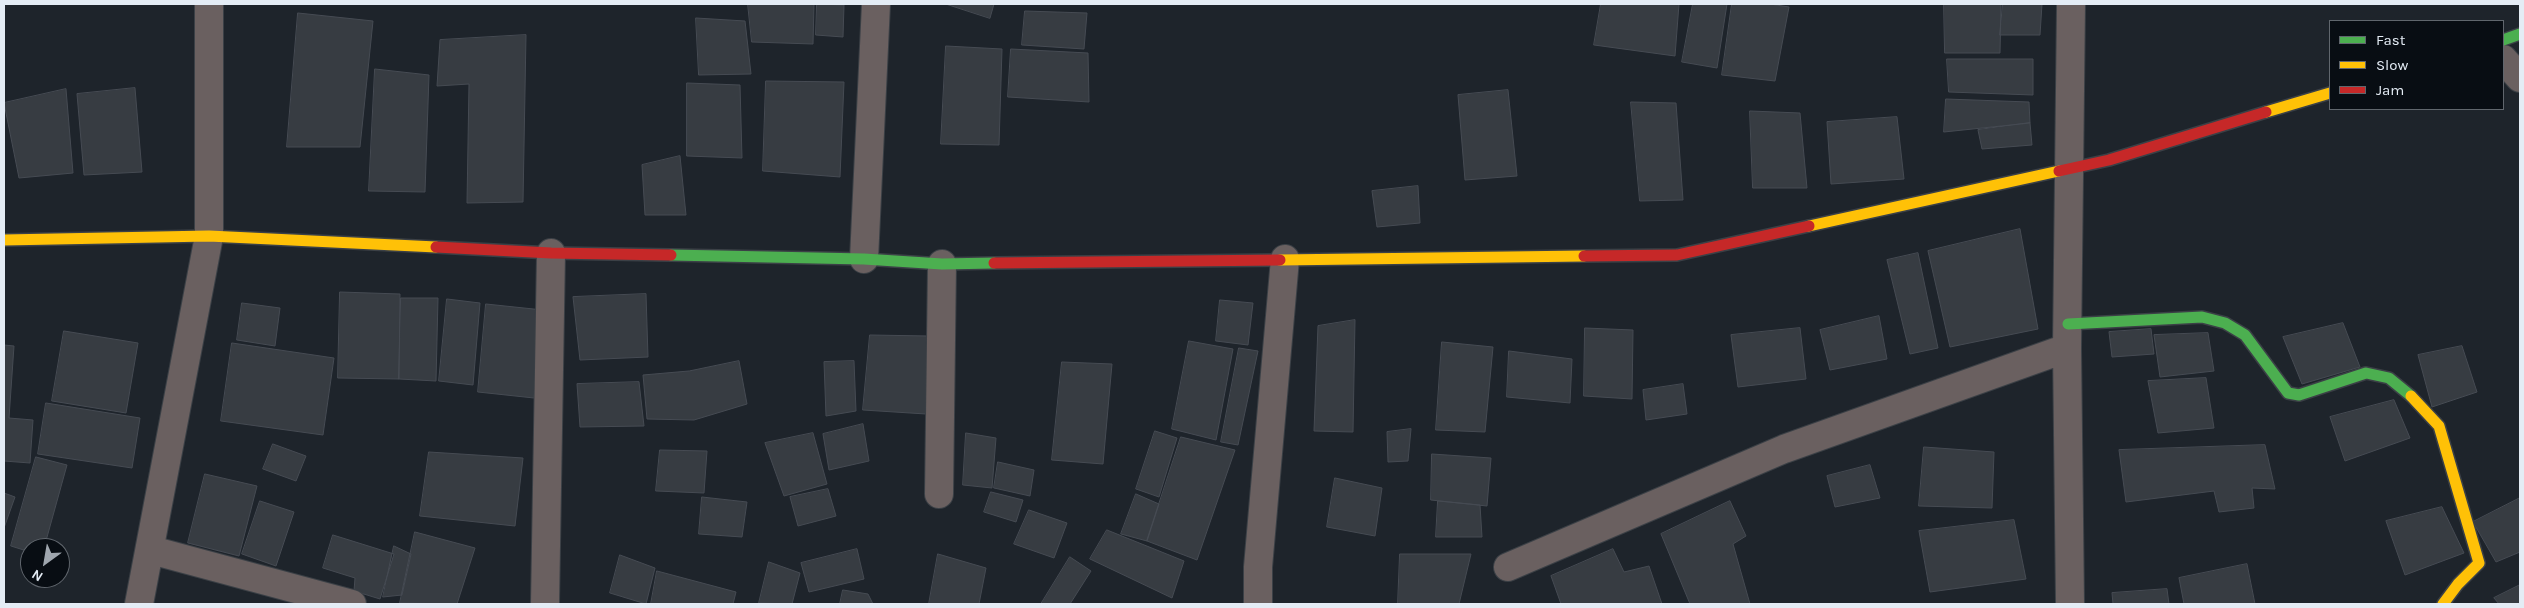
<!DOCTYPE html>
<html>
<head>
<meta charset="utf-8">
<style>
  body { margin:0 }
  #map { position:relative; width:2524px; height:608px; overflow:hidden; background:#1e242b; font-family:Karla,sans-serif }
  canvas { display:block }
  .frame { position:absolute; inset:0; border:5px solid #e4ecf5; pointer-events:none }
  .legend { position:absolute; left:2329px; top:20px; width:175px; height:90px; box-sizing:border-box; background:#080d13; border:1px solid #60666d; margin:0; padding:6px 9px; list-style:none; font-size:15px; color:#e4ecf5 }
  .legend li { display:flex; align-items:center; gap:10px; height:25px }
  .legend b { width:25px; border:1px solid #60666d }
  .north { position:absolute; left:20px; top:538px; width:50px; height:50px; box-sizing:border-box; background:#080d13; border:1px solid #60666d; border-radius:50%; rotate:212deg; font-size:14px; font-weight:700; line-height:20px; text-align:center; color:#e4ecf5 }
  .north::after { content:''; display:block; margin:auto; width:18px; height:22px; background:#9fa6ae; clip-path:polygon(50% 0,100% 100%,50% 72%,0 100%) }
</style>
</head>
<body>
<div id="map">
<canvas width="2524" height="608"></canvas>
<div class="frame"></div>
<ul class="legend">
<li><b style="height:6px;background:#4caf50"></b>Fast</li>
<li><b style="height:6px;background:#ffc107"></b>Slow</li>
<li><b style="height:6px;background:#c62828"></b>Jam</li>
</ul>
<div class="north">N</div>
</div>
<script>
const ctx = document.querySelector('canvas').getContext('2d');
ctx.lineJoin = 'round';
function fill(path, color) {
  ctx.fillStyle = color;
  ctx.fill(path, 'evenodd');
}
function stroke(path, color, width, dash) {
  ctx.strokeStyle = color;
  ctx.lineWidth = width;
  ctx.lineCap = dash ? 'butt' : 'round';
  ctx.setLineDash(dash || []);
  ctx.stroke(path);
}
const building = new Path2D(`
  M748 4H814L813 44 752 42Z
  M817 4 844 5 843 37 816 35Z
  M946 4H994L990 18Z
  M1601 4H1679L1675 56 1594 45Z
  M1693 4H1727L1717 68 1682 62Z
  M1732 4H1770L1789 7 1775 81 1722 75Z
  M1944 4H2001L2000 53H1945Z
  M2003 4H2042L2040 35H2000Z
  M1025 11 1087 13 1084 49 1022 45Z
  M298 13 373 21 360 147H287Z
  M696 18 745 21 751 74 699 75Z
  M526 35 523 202 467 203 469 84 437 86 440 40Z
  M946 46 1002 49 999 145 941 144Z
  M1011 49 1088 53 1089 102 1008 97Z
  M1947 59H2033V95L1949 92Z
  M375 69 429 75 425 192 369 191Z
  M766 81 844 82 840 177 763 171Z
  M687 83 740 85 742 158 687 156Z
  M135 88 142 172 84 175 77 94Z
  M66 89 73 173 19 178 4 103Z
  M1508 90 1517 176 1465 180 1458 95Z
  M1946 99 2029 102 2030 123 1944 132Z
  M1631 102 1676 103 1683 200 1640 201Z
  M1750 111 1800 113 1807 188H1753Z
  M1897 117 1904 179 1831 184 1827 122Z
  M2030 123 2032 145 1982 149 1978 130Z
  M680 156 686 215H645L642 165Z
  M1418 186 1420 223 1377 227 1372 191Z
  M2020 229 2038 329 1950 347 1928 251Z
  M1918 253 1938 348 1910 354 1887 260Z
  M340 292 400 294 399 379 338 378Z
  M646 294 648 357 580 360 573 297Z
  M401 298H438L436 381 399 379Z
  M447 299 480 303 473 385 439 381Z
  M1220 300 1253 303 1248 345 1216 341Z
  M242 303 280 308 275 346 237 340Z
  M486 304 543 310 534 398 478 392Z
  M1879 316 1887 359 1830 370 1820 330Z
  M1355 320 1353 432 1314 431 1318 326Z
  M2343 323 2360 367 2302 384 2283 337Z
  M1585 328 1633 330 1632 399 1584 396Z
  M1800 328 1806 379 1738 387 1731 335Z
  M2151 329 2154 354 2112 357 2109 332Z
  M64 331 138 343 126 413 52 401Z
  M2208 333 2214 371 2160 377 2154 335Z
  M870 335 929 336 926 414 863 410Z
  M1189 341 1233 349 1216 440 1172 429Z
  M1442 342 1493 347 1485 432 1436 430Z
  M232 343 334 358 323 435 221 421Z
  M4 345 14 346 9 418 33 420 30 463 4 461Z
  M2462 346 2477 392 2432 407 2418 355Z
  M1239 348 1258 351 1238 445 1221 442Z
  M1509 351 1572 359 1570 403 1507 397Z
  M739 361 747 404 694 420 647 419 643 375 689 371Z
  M854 361 856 411 826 416 824 362Z
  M1062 362 1112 364 1103 464 1052 460Z
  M2206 378 2214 428 2158 433 2148 381Z
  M639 382 644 426 580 427 577 384Z
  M1683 384 1687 414 1646 420 1643 390Z
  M2394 400 2410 438 2345 461 2330 417Z
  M46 403 140 418 132 468 38 454Z
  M863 424 869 461 829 470 823 434Z
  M1411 429 1408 461 1388 462 1387 432Z
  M1155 431 1177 438 1159 497 1136 489Z
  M813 433 827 484 784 496 765 443Z
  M966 433 996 438 992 488 963 485Z
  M1181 437 1235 450 1197 560 1147 541Z
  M273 444 306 456 296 481 263 469Z
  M2265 445 2275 489 2252 488 2254 508 2219 512 2214 491 2126 502 2119 450Z
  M1924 447 1994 452 1992 508 1919 506Z
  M660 450 707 451 704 493 656 491Z
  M429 452 523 458 515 526 420 516Z
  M1432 454 1491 458 1487 506 1431 500Z
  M36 457 67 465 44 548H30V552L11 546Z
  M998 462 1034 470 1030 496 994 488Z
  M1870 465 1880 498 1835 507 1827 476Z
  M205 474 257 486 239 556 188 543Z
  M1335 478 1382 488 1375 536 1327 527Z
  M828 489 836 516 798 526 790 497Z
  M991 492 1023 500 1016 522 984 512Z
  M4 493 15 497 4 528Z
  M1136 494 1159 504 1147 541 1121 534Z
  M702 497 747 502 742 537 699 534Z
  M2520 498V552L2496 562 2473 522Z
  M260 501 294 512 276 566 242 554Z
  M1438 501 1480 505 1482 537H1436Z
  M1730 501 1746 536 1733 544 1750 604H1690L1661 534Z
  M2442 507 2464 553 2405 575 2386 521Z
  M1029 510 1067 523 1054 558 1014 544Z
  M2014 520 2026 579 1930 592 1919 531Z
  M1107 530 1184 561 1172 598 1090 559Z
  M415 532 475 548 457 604 400 603Z
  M333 535 394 554 380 599 354 591 355 578 323 568Z
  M394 546 411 554 402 595 383 597Z
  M857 549 864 579 809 592 801 563Z
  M1613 549 1624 572 1649 566 1662 604H1561L1551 576Z
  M938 554 986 568 979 604H929Z
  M1400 554H1471L1459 604H1398Z
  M620 555 655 568 646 604 610 593Z
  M1070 557 1091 571 1070 604H1041Z
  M769 562 800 573 792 604 759 603Z
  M2247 564 2255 604H2184L2179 578Z
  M657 571 736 592 733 604H651Z
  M2520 585V604H2499L2494 598Z
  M2167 589 2169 604H2113L2112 593Z
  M843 590 868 594 873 604H840Z`);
fill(building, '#373c42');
stroke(building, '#464b53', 1);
const street = new Path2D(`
  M2503 59 2520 78
  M864 259 876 4
  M939 494 942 264
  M151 550 352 604
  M1508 567 1784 449 2067 348
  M139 604 209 236V4
  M545 604 551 253
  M1258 604V567L1285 259
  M2070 604 2067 348 2071 4`);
const fast = new Path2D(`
  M2503 40 2520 34
  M671 255 864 259 942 264 994 263
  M2068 324 2202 317 2225 323 2245 335 2288 393 2299 395 2366 373 2389 378 2411 396`);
const slow = new Path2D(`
  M2266 112 2330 93
  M1809 226 2059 171
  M4 240 209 236 436 247
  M1280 260 1584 256
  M2411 396 2439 426 2479 563 2458 584 2443 604`);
const jam = new Path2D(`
  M2059 171 2109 160 2266 112
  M436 247 551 253 671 255
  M1584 256 1677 255 1809 226
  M994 263 1280 260`);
stroke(street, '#3b4046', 30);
stroke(fast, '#3b4046', 14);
stroke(slow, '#3b4046', 14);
stroke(jam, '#3b4046', 14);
stroke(street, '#6a6060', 28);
stroke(fast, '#4caf50', 11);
stroke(slow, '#ffc107', 11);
stroke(jam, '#c62828', 11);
</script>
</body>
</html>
